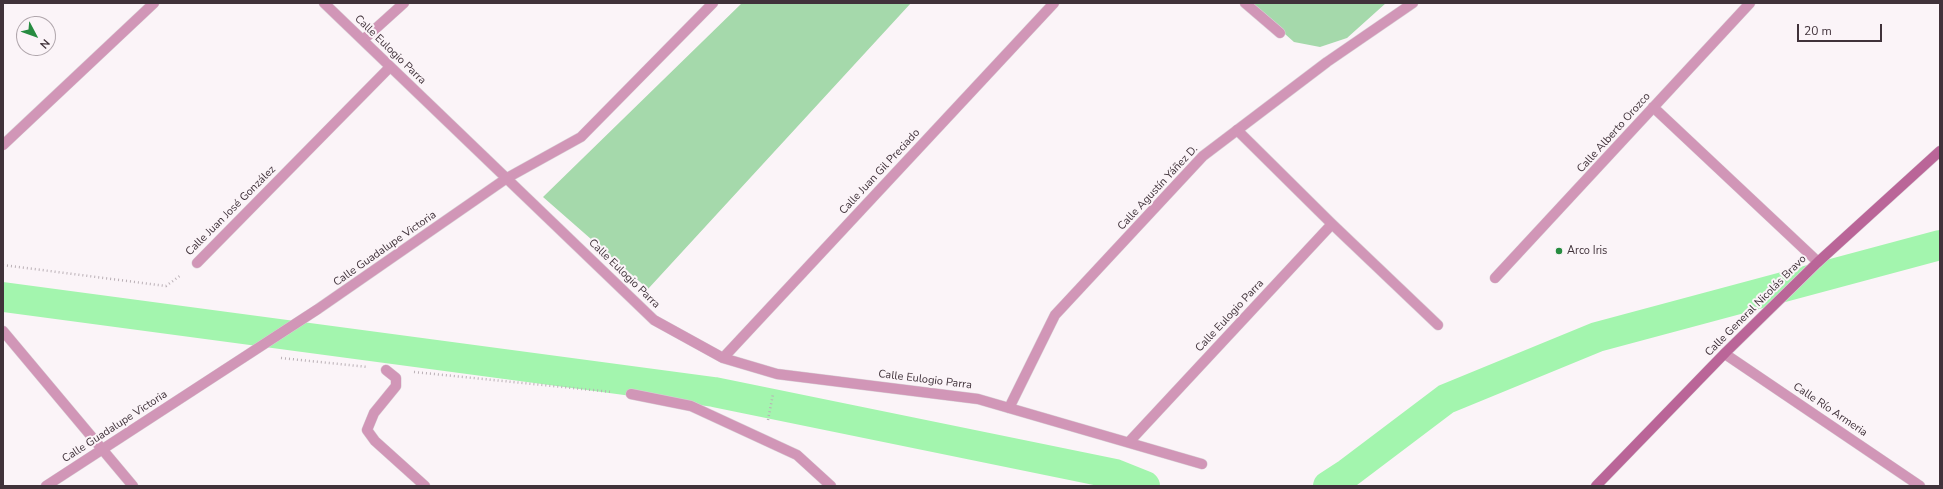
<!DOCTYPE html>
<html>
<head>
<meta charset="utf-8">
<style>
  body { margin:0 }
  #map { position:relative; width:1943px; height:489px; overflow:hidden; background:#fbf4f8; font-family:"Nunito Sans",sans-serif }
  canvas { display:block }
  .frame { position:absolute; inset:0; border:4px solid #40323a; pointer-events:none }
  .north { position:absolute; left:16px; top:16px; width:40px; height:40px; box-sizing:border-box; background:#fbf4f8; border:1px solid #b0a6ac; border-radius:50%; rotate:131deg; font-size:11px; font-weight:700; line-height:16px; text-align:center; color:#40323a }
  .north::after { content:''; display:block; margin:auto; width:14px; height:18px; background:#278c41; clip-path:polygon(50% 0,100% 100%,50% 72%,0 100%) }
  .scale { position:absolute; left:1797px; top:24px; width:85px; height:18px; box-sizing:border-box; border:2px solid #40323a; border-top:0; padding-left:5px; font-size:12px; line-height:14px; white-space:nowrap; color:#40323a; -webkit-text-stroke:3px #fbf4f8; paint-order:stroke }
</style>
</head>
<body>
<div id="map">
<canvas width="1943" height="489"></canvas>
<div class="frame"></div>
<div class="north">N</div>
<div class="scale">20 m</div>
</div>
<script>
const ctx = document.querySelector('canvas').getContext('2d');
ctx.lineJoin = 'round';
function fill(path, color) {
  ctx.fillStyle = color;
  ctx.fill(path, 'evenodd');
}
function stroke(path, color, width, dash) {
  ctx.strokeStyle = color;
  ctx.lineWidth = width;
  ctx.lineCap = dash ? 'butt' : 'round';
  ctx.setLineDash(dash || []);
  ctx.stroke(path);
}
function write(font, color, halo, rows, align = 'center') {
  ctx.font = font + ' "Nunito Sans",sans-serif';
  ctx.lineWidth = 4;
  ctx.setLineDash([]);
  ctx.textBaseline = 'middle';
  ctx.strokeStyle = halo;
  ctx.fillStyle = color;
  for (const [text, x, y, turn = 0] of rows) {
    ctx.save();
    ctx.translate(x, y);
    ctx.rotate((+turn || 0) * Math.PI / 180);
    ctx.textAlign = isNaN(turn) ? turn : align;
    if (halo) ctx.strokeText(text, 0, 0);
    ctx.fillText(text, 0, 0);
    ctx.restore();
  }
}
fill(new Path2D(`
  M742 3H911L648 289 543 197Z
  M1250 3H1386L1347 38 1320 47 1294 42Z`), '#a5d9ab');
stroke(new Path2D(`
  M3 297 714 392 1115 474 1145 486
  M1328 486 1348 473 1446 399 1597 337 1940 245`), '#a3f5ae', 30);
const lane = new Path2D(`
  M1245 3 1280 33
  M1237 130 1332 224 1438 325
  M1129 442 1332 224`);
const street = new Path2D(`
  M324 3 654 320 723 358 777 374 978 399 1202 464
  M363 40 404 3
  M1653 107 1818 262
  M3 145 154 3
  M197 263 390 67
  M1495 278 1750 3
  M3 331 133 486
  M1725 354 1920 486
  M723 358 1054 3
  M386 370 396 378V386L374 413 367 430 375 441 425 486
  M631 394 691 406 797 455 831 486
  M1009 408 1055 315 1203 156 1327 62 1413 3
  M46 486 318 309 507 178 581 137 713 3`);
const secondary = new Path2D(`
  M1596 486 1726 352 1818 262 1940 151`);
stroke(lane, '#d9d1d6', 11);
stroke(street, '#d9d1d6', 11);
stroke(secondary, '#d9d1d6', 11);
stroke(new Path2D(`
  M3 265 166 286 181 275
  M281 358 368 367
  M414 372 612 392
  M768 420 773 394`), '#bab0b6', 2.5, [1, 3]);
stroke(lane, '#d196b7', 10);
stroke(street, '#d196b7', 10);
stroke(secondary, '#ba6598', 10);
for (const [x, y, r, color] of [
  [1559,251,4,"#278c41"]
]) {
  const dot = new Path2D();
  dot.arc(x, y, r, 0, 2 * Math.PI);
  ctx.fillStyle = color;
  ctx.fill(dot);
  stroke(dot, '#fbf4f8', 1.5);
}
write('11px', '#40323a', '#fbf4f8', [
  ["Calle Eulogio Parra",390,50,44],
  ["Calle Alberto Orozco",1614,133,-48],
  ["Calle Juan Gil Preciado",880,172,-47],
  ["Calle Agustín Yáñez D.",1158,188,-47],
  ["Calle Juan José González",231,211,-45],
  ["Calle Guadalupe Victoria",385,249,-35],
  ["Calle Eulogio Parra",624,274,44],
  ["Calle General Nicolás Bravo",1756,306,-45],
  ["Calle Eulogio Parra",1230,316,-47],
  ["Calle Eulogio Parra",925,380,7],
  ["Calle Río Armeria",1830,410,34],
  ["Calle Guadalupe Victoria",115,427,-33]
]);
write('11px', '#40323a', '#fbf4f8', [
  ["Arco Iris",1567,251]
], 'left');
</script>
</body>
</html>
